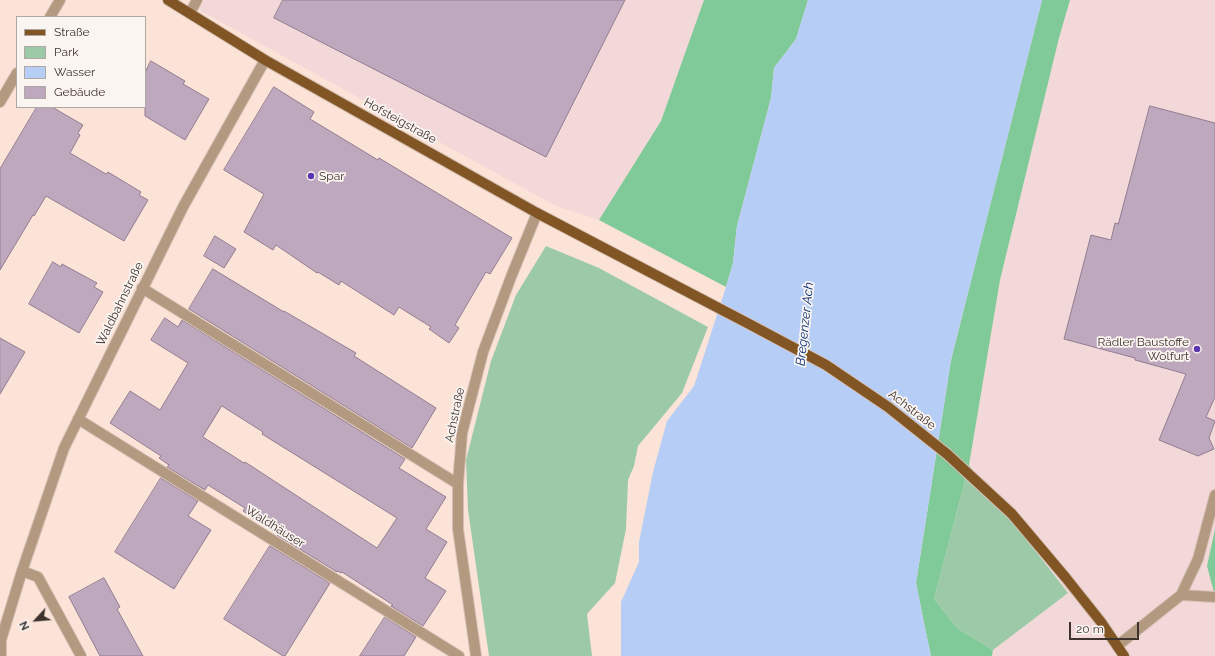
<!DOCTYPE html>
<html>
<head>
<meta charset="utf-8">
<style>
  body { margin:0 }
  #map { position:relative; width:1215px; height:656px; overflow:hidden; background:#fce3d7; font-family:Raleway,sans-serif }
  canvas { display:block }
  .legend { position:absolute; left:16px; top:16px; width:130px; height:92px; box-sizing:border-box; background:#fbf5f2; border:1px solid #afa7a3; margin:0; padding:5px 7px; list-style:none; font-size:12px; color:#3e322d }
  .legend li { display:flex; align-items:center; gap:8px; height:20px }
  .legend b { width:20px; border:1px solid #afa7a3 }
  .north { position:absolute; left:16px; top:600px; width:40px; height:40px; -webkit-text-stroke:3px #fbf5f2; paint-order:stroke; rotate:244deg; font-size:11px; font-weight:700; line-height:16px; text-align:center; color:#3e322d }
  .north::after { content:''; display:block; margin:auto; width:14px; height:18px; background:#3e322d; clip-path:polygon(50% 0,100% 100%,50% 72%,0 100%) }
  .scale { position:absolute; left:1069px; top:622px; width:70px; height:18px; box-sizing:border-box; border:2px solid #3e322d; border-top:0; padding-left:5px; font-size:12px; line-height:14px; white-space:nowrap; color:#3e322d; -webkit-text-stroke:3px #fbf5f2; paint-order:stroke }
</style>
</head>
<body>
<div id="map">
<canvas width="1215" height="656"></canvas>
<ul class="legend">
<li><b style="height:5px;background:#815624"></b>Straße</li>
<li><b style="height:11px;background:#9ccaa9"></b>Park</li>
<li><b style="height:11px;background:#b6cef6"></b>Wasser</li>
<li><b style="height:11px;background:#bea8bd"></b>Gebäude</li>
</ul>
<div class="north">N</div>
<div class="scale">20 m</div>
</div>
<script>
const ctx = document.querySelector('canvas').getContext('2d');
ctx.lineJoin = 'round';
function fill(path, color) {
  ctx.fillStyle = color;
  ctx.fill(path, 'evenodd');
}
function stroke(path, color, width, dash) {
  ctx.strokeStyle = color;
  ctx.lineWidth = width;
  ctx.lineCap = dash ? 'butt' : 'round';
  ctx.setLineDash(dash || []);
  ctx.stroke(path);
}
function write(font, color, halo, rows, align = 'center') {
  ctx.font = font + ' Raleway,sans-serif';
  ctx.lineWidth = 3.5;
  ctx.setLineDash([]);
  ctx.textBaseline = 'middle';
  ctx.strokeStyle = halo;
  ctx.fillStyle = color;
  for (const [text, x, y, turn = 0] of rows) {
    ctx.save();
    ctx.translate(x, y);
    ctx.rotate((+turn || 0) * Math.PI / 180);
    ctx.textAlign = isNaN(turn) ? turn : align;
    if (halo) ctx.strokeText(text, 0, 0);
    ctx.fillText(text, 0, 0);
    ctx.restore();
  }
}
fill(new Path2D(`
  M204 0H705L661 121 599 220 556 206 199 10Z
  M1070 0H1215V529L1212 541 1215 596V656H992L993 650 1068 593 969 465 1000 280 1059 38Z`), '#f2d8d8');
fill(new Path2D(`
  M546 246 599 268 708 327 682 393 638 446 634 466 628 480 626 529 615 583 587 614 592 656H489L468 510 466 460 491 361 516 295Z
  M969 465 1068 593 993 650 957 628 934 599Z`), '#9ccaa9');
fill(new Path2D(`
  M704 0H808L796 39 774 68 771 98 737 226 733 263 726 287 599 220 661 121Z
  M1042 0H1070L1059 38 1000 280 969 465 934 599 957 628 993 650 992 656H931L925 628 916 583 951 360Z
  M1215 529V596L1207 566Z`), '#80c998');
fill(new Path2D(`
  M808 0H1042L951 360 916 583 925 628 931 656H621V602L639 562V542L653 472 667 421 694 386 726 287 733 263 737 226 771 98 774 68 796 39Z`), '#b6cef6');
const building = new Path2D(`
  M283 0H625L546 157 274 18Z
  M151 61 185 81 183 84 209 99 185 140 145 116V73Z
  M274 87 314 112 310 119 378 160 379 158 512 238 490 274 486 272 455 325 459 328 449 343 429 329 431 327 399 307 394 315 341 281 339 285 318 272 317 273 276 245 273 250 244 232 264 194 224 170Z
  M1150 106 1215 123V397L1206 417 1215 421 1209 438 1214 449 1198 456 1159 440 1186 374 1135 360V358L1064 339 1091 235 1111 240 1115 223 1118 224Z
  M37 107H52L83 125 78 133 80 135 70 153 106 174 108 172 141 192 139 195 148 200 124 241 46 196 34 216 33 215 0 270V169Z
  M215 236 236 249 224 268 204 256Z
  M53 262 61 267 62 264 97 283 94 287 103 292 79 333 29 304Z
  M213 269 284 312V311L356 353 354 356 436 408 412 448 189 309Z
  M165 318 178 327 182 320 405 459 399 468 446 497 426 529 447 542 425 578 446 591 423 626 391 606 393 605 342 572 341 573 338 571 337 572 277 535 278 534 243 511 245 508 208 485 205 490 167 467 169 465 159 458 161 456 110 423 130 391 160 410 188 363 151 340ZM222 406 263 432 262 434 397 518 377 548 245 462 244 463 203 437Z
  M0 338 25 352 0 394Z
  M161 478 198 501 188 516 211 530 174 589 115 552Z
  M270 546 330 583 285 656H283L224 619Z
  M104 578 120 607 117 609 143 656H100L69 597Z
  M385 617 416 637 404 656H360Z`);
fill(building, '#bea8bd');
stroke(building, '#927d92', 1);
const minor = new Path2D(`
  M190 13 197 0
  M50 17 60 0
  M0 102 17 73
  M142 288 458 484
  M78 419 459 656
  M22 571 38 577 81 656
  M1181 595 1215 597
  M1117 646 1181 595 1198 559 1215 495
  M1 656V640L22 571 64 448 183 207 265 60
  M476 656 458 529V484L462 433 483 352 511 277 537 213`);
const major = new Path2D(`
  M168 0 265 60 537 213 751 325 826 365 888 407 947 454 1012 514 1066 578 1101 622 1124 656`);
stroke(minor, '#d6c0b5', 12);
stroke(major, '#d6c0b5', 12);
stroke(minor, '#b29980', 10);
stroke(major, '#815624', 10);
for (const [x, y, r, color] of [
  [311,176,4,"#5b37af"],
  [1197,349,4,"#5b37af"]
]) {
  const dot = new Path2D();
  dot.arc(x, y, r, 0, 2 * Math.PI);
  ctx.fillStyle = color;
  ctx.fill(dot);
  stroke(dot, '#fbf5f2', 1.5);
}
write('12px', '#3e322d', '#fbf5f2', [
  ["Hofsteigstraße",400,121,29],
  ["Waldbahnstraße",120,304,-64],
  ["Achstraße",912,410,38],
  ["Achstraße",455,415,-78],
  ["Waldhäuser",275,527,32]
]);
write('12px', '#3e322d', '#fbf5f2', [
  ["Spar",319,176],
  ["Rädler Baustoffe",1189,342,"right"],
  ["Wolfurt",1189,356,"right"]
], 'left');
write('italic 13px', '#002b73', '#fbf5f2', [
  ["Bregenzer Ach",805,324,-84]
]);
</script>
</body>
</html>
